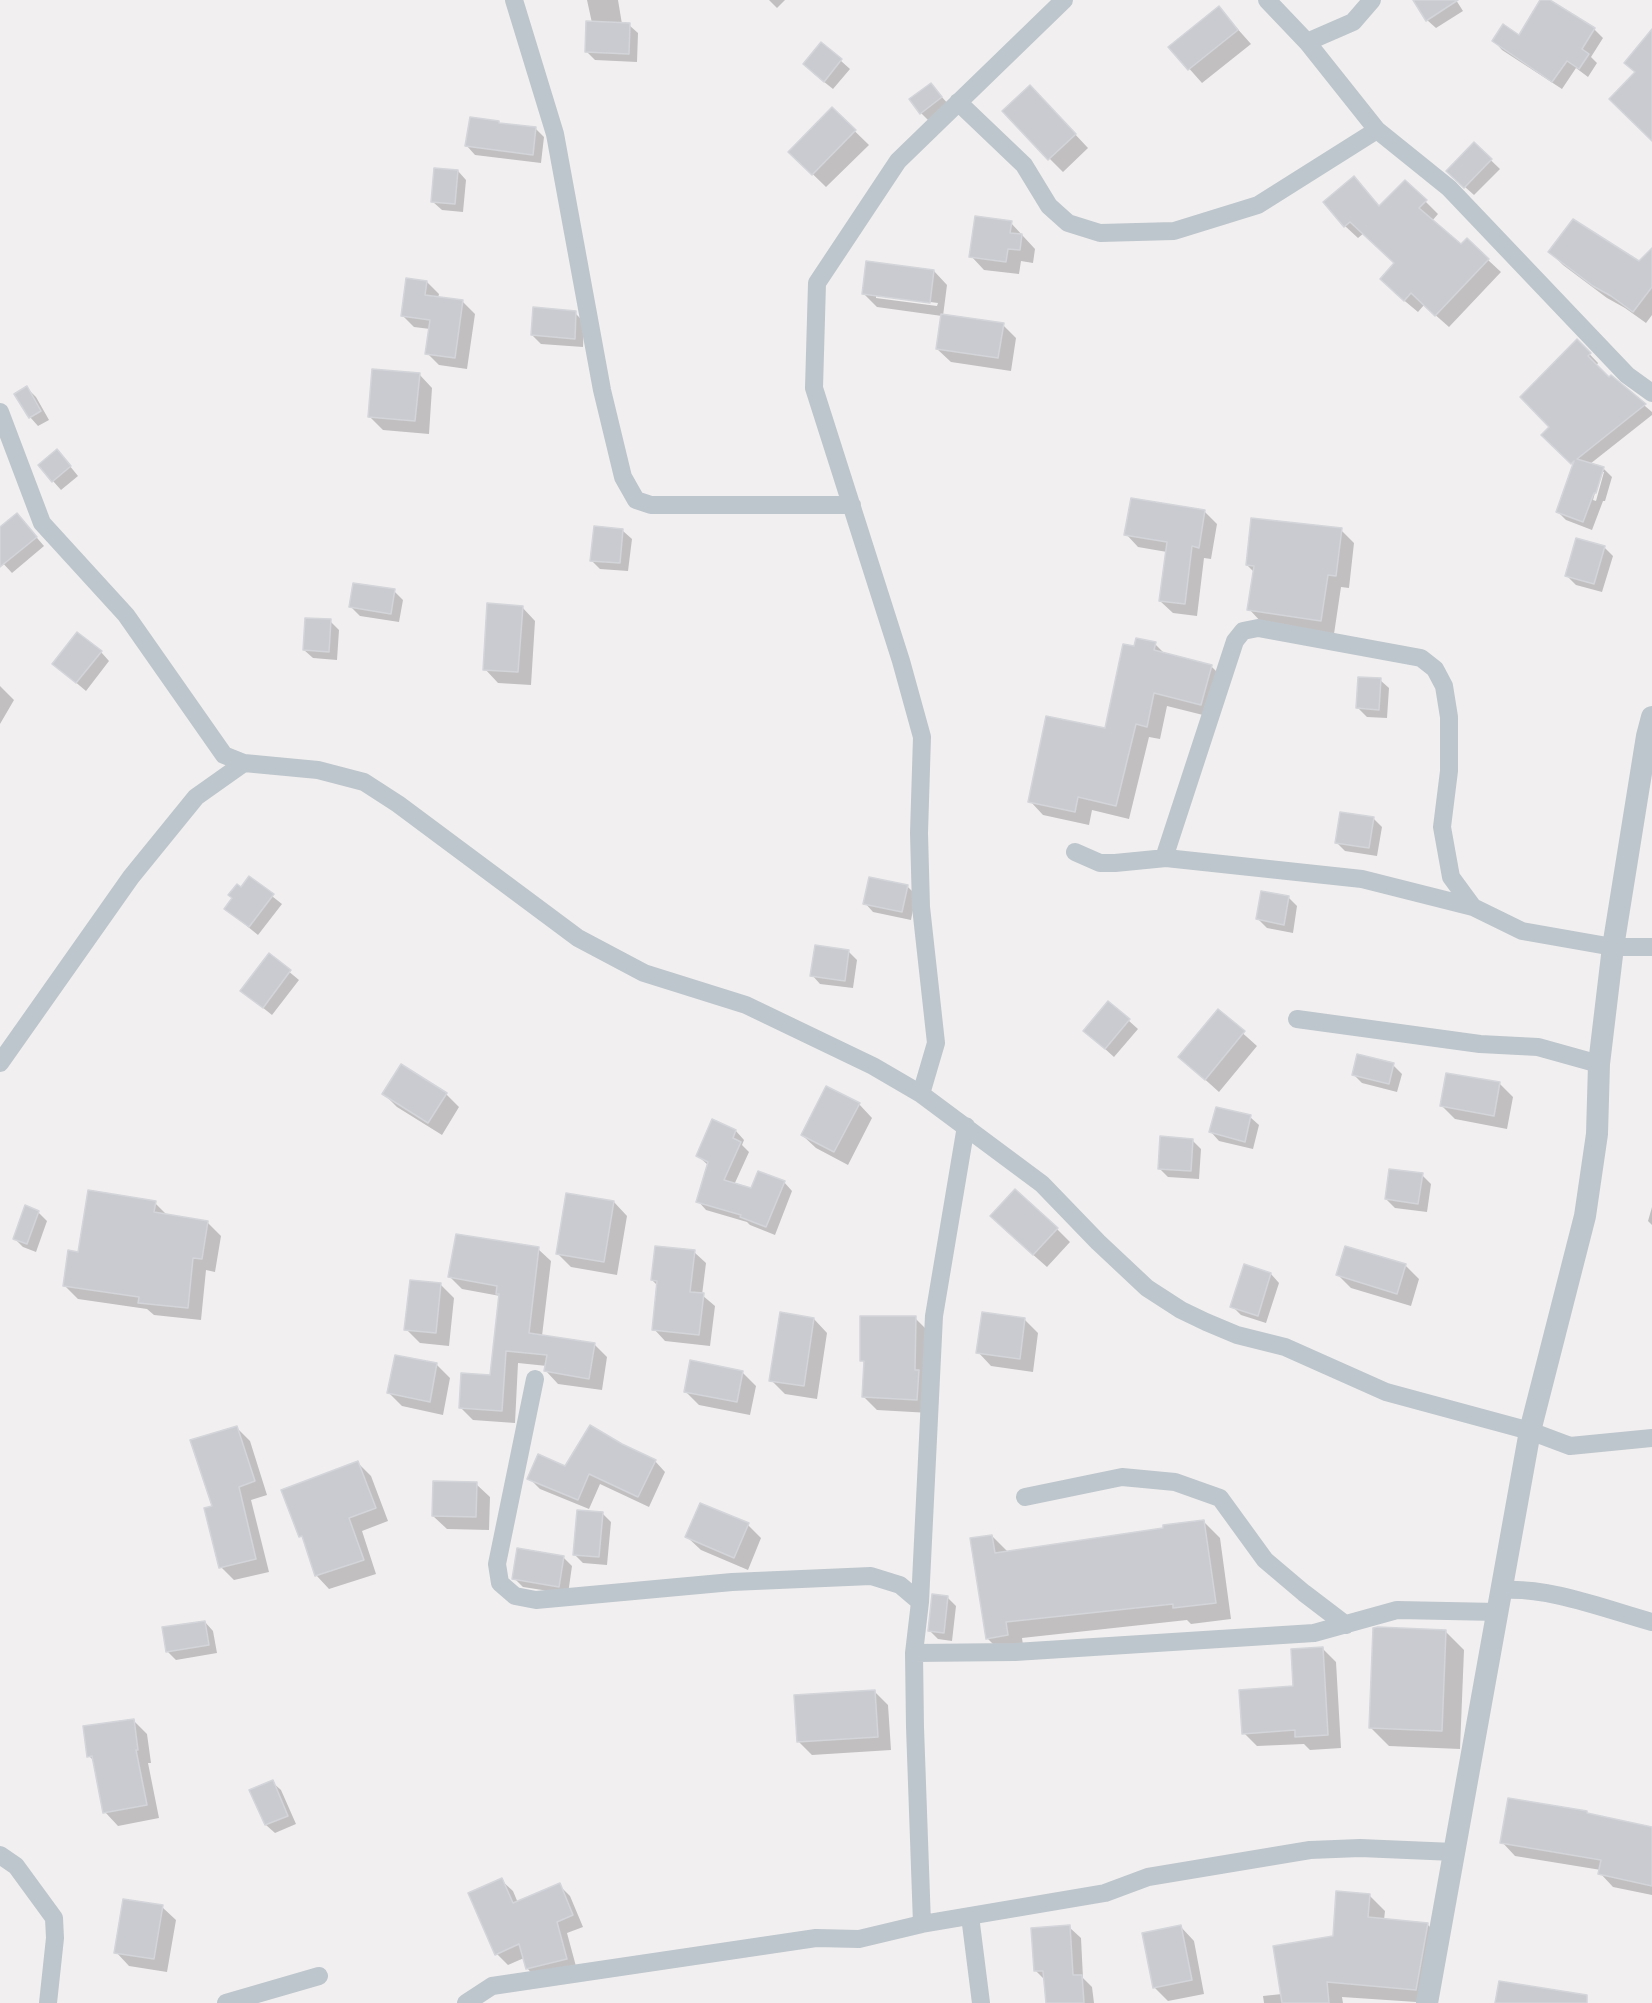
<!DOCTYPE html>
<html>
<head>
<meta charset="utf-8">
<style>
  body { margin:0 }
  canvas { display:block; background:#f1efef }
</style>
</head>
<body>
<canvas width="1652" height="2003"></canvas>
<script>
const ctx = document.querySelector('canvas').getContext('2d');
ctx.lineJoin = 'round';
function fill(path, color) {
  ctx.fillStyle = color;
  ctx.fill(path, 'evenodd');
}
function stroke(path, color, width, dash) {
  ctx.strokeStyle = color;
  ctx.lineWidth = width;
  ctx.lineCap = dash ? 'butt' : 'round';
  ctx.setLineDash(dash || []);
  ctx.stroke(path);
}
fill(new Path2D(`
  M587 0H618L622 24 629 25 638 33 637 62 595 60 587 52 592 23Z
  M769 0H785L777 8Z
  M1414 0H1456L1463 11 1436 28 1427 20Z
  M1542 0H1547L1594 29 1603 38 1591 57 1597 63 1588 77 1576 68 1562 89 1502 50 1494 41 1519 37Z
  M1219 8 1251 44 1202 83 1170 47Z
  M822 44 850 69 833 89 813 73Z
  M931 85 950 106 929 121 921 113Z
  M1043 100 1088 148 1063 172 1050 159Z
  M832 109 869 145 826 187 790 152Z
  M500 124 535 128 544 137 541 163 475 155 467 146Z
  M1474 144 1500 169 1474 195 1456 179Z
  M458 171 466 180 463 212 442 210 433 202Z
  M1354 178 1380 207 1425 201 1438 214 1432 221 1461 246 1488 260 1501 272 1449 327 1424 305 1418 312 1394 292 1396 263 1364 233 1358 238 1345 226Z
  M1011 223 1035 249 1033 263 1021 261 1019 274 984 270 971 256Z
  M1652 250V315L1646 323 1625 308 1607 298 1563 265 1550 252 1639 263Z
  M934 271 947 285 943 316 1003 325 1016 338 1011 371 951 362 937 349 942 316 877 307 864 294ZM876 295 938 303 937 306 876 298Z
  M427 282 439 294 438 298 463 302 475 314 467 369 439 365 427 353 430 329 414 327 402 315Z
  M575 313 584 322 583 347 541 344 532 335Z
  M1577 341 1598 363 1596 366 1609 379 1611 377 1652 412V415L1590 464 1603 468 1612 477 1605 501H1603L1592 530 1566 520 1557 511 1574 465 1543 435 1551 427ZM1601 472H1604L1596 501 1593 500Z
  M419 374 432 388 429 434 383 430 369 416Z
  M27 388 36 397 49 420 38 426 30 417Z
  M65 460 78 476 61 490 53 481Z
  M1205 512 1217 524 1211 559 1204 558 1197 616 1173 613 1160 601 1167 552 1138 547 1126 534Z
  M25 524 44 546 12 573 0 560V529Z
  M1341 530 1354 543 1349 588 1341 587 1334 634 1262 623 1249 609 1254 572 1247 565Z
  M623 531 632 539 628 571 600 569 591 560Z
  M1604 547 1613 556 1602 592 1576 585 1567 576Z
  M394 591 403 600 399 622 360 616 351 607Z
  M522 607 535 621 531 685 498 683 485 669Z
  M330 621 339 630 337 660 313 658 304 650Z
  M1155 644 1166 655 1211 666 1225 680 1215 718 1167 706 1160 739 1149 737 1129 819 1092 810 1089 825 1043 815 1030 801 1107 730 1135 648Z
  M101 652 109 661 86 691 54 664Z
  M1380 680 1389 688 1387 718 1367 717 1358 708Z
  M0 686 14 700 0 724Z
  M1373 818 1382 827 1377 856 1345 851 1337 843Z
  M249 878 282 904 258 935 226 909Z
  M907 886 916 895 911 920 873 912 865 903Z
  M1289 898 1297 906 1293 933 1267 928 1258 919Z
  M848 951 857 960 853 988 820 984 812 975Z
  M269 955 299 980 272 1015 242 991Z
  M1109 1003 1138 1029 1114 1057 1085 1031Z
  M1218 1011 1257 1046 1219 1092 1180 1057Z
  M1393 1065 1402 1074 1397 1092 1362 1083 1353 1074Z
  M1499 1083 1513 1097 1507 1129 1455 1119 1442 1106Z
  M384 1094H446L459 1107 442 1135 397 1107Z
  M859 1104 872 1118 848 1165 816 1148 802 1135Z
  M1250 1117 1259 1125 1253 1149 1219 1141 1211 1132Z
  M736 1131 744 1140 742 1145 749 1152 734 1185 752 1190 784 1182 792 1191 775 1235 750 1225 747 1222 706 1210 698 1201 709 1166 698 1156Z
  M1192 1140 1201 1149 1199 1179 1168 1177 1159 1168Z
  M1422 1175 1431 1184 1427 1212 1395 1208 1386 1199Z
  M614 1202 627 1216 617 1275 571 1267 558 1254Z
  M155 1203 168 1216 207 1222 221 1236 215 1272 206 1270 201 1320 154 1315 147 1309 78 1299 64 1285 80 1254Z
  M1652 1207V1225L1648 1221Z
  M38 1212 47 1221 36 1252 23 1247 14 1238Z
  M1057 1229 1070 1242 1047 1267 1005 1230Z
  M538 1249 551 1261 542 1336 595 1345 607 1357 602 1390 558 1384 546 1371 547 1366 518 1363 515 1423 473 1420 460 1407 492 1377 500 1296 462 1289 450 1277Z
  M694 1252 706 1263 702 1295 715 1306 710 1346 665 1341 654 1329 658 1286 652 1280Z
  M1405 1265 1419 1279 1411 1306 1351 1288 1338 1275Z
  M1245 1266 1271 1274 1279 1283 1266 1323 1241 1315 1232 1306Z
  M440 1284 454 1298 449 1346 420 1343 406 1329Z
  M915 1318 928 1331 930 1413 877 1410 863 1396 865 1364 862 1360Z
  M814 1319 827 1333 817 1399 785 1394 771 1380Z
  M1025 1320 1038 1333 1033 1372 991 1366 978 1352Z
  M437 1365 450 1378 443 1415 402 1406 389 1393Z
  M742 1372 756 1386 750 1415 699 1405 685 1391Z
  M236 1427 250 1441 267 1495 251 1500 269 1572 234 1580 221 1567 214 1508Z
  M621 1446 655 1461 665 1472 649 1507 600 1484 589 1509 540 1489 529 1478 565 1468Z
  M357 1462 371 1476 388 1521 362 1531 376 1574 329 1589 316 1575 305 1540 301 1536Z
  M476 1484 490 1497 489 1530 447 1529 433 1516Z
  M602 1513 611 1522 607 1565 583 1563 574 1554Z
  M1204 1522 1220 1538 1231 1619 1191 1624 1187 1620 1022 1638 1024 1652 1004 1655 987 1638 992 1536 1008 1552 1165 1529Z
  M748 1525 761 1538 748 1570 701 1550 687 1537Z
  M563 1557 572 1566 568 1594 523 1587 514 1578Z
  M947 1597 956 1606 952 1641 938 1639 929 1630Z
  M205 1622 213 1631 217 1653 176 1660 167 1651Z
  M1445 1631 1464 1650 1460 1749 1389 1746 1370 1727Z
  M1323 1649 1336 1662 1341 1748 1310 1750 1304 1744 1257 1746 1244 1733 1294 1688Z
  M875 1692 888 1705 891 1750 812 1755 799 1742Z
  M133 1720 147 1734 151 1763H148L159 1818 118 1826 105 1812 95 1762 89 1756Z
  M272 1782 281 1790 296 1824 275 1833 266 1825Z
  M1652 1829V1895L1613 1887 1600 1873 1601 1870 1515 1856 1502 1842Z
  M501 1880 513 1891 518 1903 559 1885 570 1896 583 1927 567 1933 577 1970 538 1980 527 1968 524 1958 508 1965 497 1954Z
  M1370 1896 1385 1911 1384 1920 1427 1924 1443 1940 1431 2003 1342 1997 1343 2003H1264L1263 1996 1282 1994Z
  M162 1907 176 1920 167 1972 129 1966 116 1952Z
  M1069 1927 1081 1938 1083 1978 1092 1987 1094 2003H1048L1046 1981 1036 1971Z
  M1181 1927 1194 1941 1204 1994 1168 2001 1154 1987Z`), '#0003');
const building = new Path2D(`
  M1413 0H1458L1426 21Z
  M1540 0H1550L1595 28 1582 49 1589 54 1579 69 1567 61 1552 82 1492 41 1503 24 1519 35Z
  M1219 6 1238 30 1188 70 1168 47Z
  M586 21 630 23 629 54 585 52Z
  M1652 29V141L1609 99 1635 72 1624 63Z
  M821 42 842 59 824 82 803 64Z
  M931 83 942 97 920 114 909 99Z
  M1030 85 1076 134 1048 160 1002 111Z
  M832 107 856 130 812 175 788 152Z
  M470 117 499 121V123L536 127 533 155 465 146Z
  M1474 142 1492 159 1464 188 1446 171Z
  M434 168 458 170 455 204 431 202Z
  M1354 176 1379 206 1405 180 1427 200 1419 208 1461 244 1467 238 1489 259 1435 316 1411 293 1404 301 1380 279 1394 263 1350 222 1344 227 1323 202Z
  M975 216 1012 221 1010 233 1022 234 1020 250 1008 249 1006 262 969 257Z
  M1573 219 1639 261 1652 248V287L1633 312 1611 296 1593 286 1548 252Z
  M866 261 934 270 930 303 862 294Z
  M406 278 427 281 425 295 463 300 455 358 425 354 430 320 401 316Z
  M533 307 576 311 575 339 531 335Z
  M941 314 1004 323 998 358 936 349Z
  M1577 339 1591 353 1588 356 1609 377 1611 375 1646 404 1577 459 1604 467 1596 493H1594L1583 522 1556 512 1574 461 1571 464 1541 435 1549 427 1520 397Z
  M372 369 420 373 415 421 368 417Z
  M27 386 41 411 29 418 14 394Z
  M57 449 71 466 52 482 38 465Z
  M1131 498 1205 510 1199 548 1192 546 1185 604 1159 601 1167 542 1124 535Z
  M17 513 37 537 0 567V527Z
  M1251 518 1342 528 1336 576 1328 575 1321 621 1247 610 1254 566 1246 565Z
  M594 526 623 529 620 563 590 561Z
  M1576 538 1605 546 1594 584 1565 576Z
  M353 583 395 589 391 614 349 607Z
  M487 603 523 606 518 672 483 670Z
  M305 618 331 619 329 652 303 650Z
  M77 632 102 651 76 683 52 664Z
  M1136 638 1156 642 1154 650 1212 665 1201 705 1154 693 1147 727 1136 724 1116 806 1078 797 1075 812 1028 802 1046 716 1105 728 1123 644 1134 646Z
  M1358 677 1381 678 1379 710 1356 708Z
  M1340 812 1374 817 1369 848 1335 843Z
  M249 876 274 894 249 927 224 909 232 898 228 895 237 884 241 887Z
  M869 877 908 885 902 912 863 904Z
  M1261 891 1289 896 1284 925 1256 919Z
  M815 945 849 950 845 981 810 976Z
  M269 953 291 970 263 1008 240 991Z
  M1108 1001 1130 1019 1105 1049 1083 1031Z
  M1218 1009 1245 1031 1205 1080 1178 1057Z
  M1357 1054 1394 1063 1389 1084 1352 1075Z
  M401 1064 447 1093 428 1123 382 1094Z
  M1446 1073 1500 1082 1494 1116 1440 1106Z
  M826 1086 860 1103 834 1152 801 1135Z
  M1216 1107 1251 1115 1245 1142 1209 1132Z
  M712 1119 736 1130 733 1138 741 1142 724 1180 751 1188 758 1171 785 1181 766 1227 740 1217 741 1215 696 1202 708 1162 696 1156Z
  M1160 1136 1193 1139 1191 1171 1158 1169Z
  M1389 1169 1423 1173 1418 1204 1385 1199Z
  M1015 1189 1058 1228 1033 1255 990 1216Z
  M88 1190 156 1201 154 1212 208 1221 202 1259 193 1258 188 1308 138 1303 139 1297 63 1286 68 1250 78 1252Z
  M566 1193 614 1201 604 1262 556 1254Z
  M25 1205 39 1211 27 1244 13 1239Z
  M456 1234 539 1247 529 1333 595 1343 589 1379 544 1371 547 1355 506 1351 502 1411 459 1408 461 1373 490 1375 499 1294H496L497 1286 448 1277Z
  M655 1246 695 1250 690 1292 704 1293 699 1335 652 1330 657 1281 651 1280Z
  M1345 1246 1406 1264 1397 1294 1336 1275Z
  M1244 1264 1271 1273 1258 1316 1230 1307Z
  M410 1280 441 1283 436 1333 404 1330Z
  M780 1312 814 1318 804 1386 769 1381Z
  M982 1312 1025 1318 1020 1359 976 1353Z
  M860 1316H916L915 1370H919L917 1400 862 1397 864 1361H860Z
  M395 1355 437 1363 430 1402 387 1393Z
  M690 1360 743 1371 737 1402 684 1392Z
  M590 1425 622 1444 656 1460 638 1497 589 1474 578 1500 527 1479 538 1454 565 1466Z
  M237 1426 255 1481 239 1487 256 1559 219 1568 204 1508 212 1506 190 1440Z
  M358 1461 376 1508 349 1518 364 1560 315 1576 302 1536 299 1537 281 1490Z
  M433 1481 477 1482 476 1517 432 1516Z
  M700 1503 749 1523 734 1558 685 1537Z
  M577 1510 603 1512 599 1557 573 1555Z
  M1204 1520 1216 1603 1173 1608V1604L1006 1622 1008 1635 986 1639 970 1538 992 1535 995 1553 1163 1528V1525Z
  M517 1548 564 1556 559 1587 512 1579Z
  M932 1594 948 1596 944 1633 928 1631Z
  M205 1621 209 1645 166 1652 162 1627Z
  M1378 1627 1446 1630 1442 1731 1369 1728 1373 1628Z
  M1323 1647 1328 1735 1295 1737V1730L1242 1734 1239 1690 1293 1686 1291 1649Z
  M875 1690 878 1737 797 1742 794 1695Z
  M134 1719 138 1750H136L147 1805 103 1813 92 1756 87 1757 83 1726Z
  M273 1780 288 1816 265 1825 249 1790Z
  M1508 1798 1587 1811V1813L1652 1827V1886L1598 1874 1601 1860 1500 1843Z
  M502 1878 513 1903 560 1883 573 1915 557 1922 567 1959 526 1969 519 1944 495 1955 468 1893Z
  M1336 1891 1370 1894 1368 1917 1428 1923 1416 1990 1327 1982 1329 2003H1282L1273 1946 1333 1936Z
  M123 1899 163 1905 154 1959 114 1953Z
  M1070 1925 1073 1975H1082L1084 2003H1046L1043 1971H1034L1031 1928Z
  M1181 1925 1192 1980 1153 1988 1142 1933Z
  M1499 1981 1587 1995V2003H1495Z`);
fill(building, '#c9cbd1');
stroke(building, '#d3d5da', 1.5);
stroke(new Path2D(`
  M514 0 555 134 602 390 623 477 636 500 651 505H852
  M1267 0 1307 42 1377 130 1449 188 1627 375 1652 393
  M1307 42 1353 22 1372 0
  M958 102 1024 165 1049 206 1068 223 1100 233 1174 231 1258 205 1377 130
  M0 412 42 523 126 615 224 755 244 763 318 770 364 782 398 804 578 938 644 973 746 1005 873 1066 921 1094 1042 1184 1098 1242 1147 1288 1181 1310 1206 1322 1237 1335 1285 1347 1386 1392 1530 1431 1570 1446 1652 1438
  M1075 852 1100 863H1115L1166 858 1362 879 1473 907 1522 931 1613 947H1652
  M1164 858 1235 641 1243 631 1258 628 1421 658 1435 669 1444 686 1449 717V771L1442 827 1451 877 1473 907
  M1297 1019 1480 1044 1538 1047 1599 1064
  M0 1063 131 877 196 797 244 763
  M921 1094 936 1043 921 907 919 833 922 737 901 661 814 388 817 283 898 161 1064 0
  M535 1379 497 1564 500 1583 515 1596 536 1600 732 1582 871 1576 900 1585 920 1602
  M1025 1497 1122 1477 1175 1482 1220 1498 1265 1560 1304 1593 1346 1625
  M1502 1590C1550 1587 1605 1609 1652 1622
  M914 1653 1015 1652 1314 1633 1397 1610 1498 1612
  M0 1855 16 1866 54 1918 55 1938 48 2003
  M970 1916 981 2003
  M922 1924 915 1727 914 1653 920 1602 934 1316 966 1126
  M226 2003 319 1976
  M466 2003 492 1986 816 1938 859 1939 922 1924 1105 1893 1148 1877 1310 1850 1360 1848 1454 1852`), '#bec6cd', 18);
stroke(new Path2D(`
  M1427 2003 1530 1431 1585 1216 1597 1134 1599 1064 1613 947 1647 736 1652 717`), '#bec6cd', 22);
</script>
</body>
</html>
